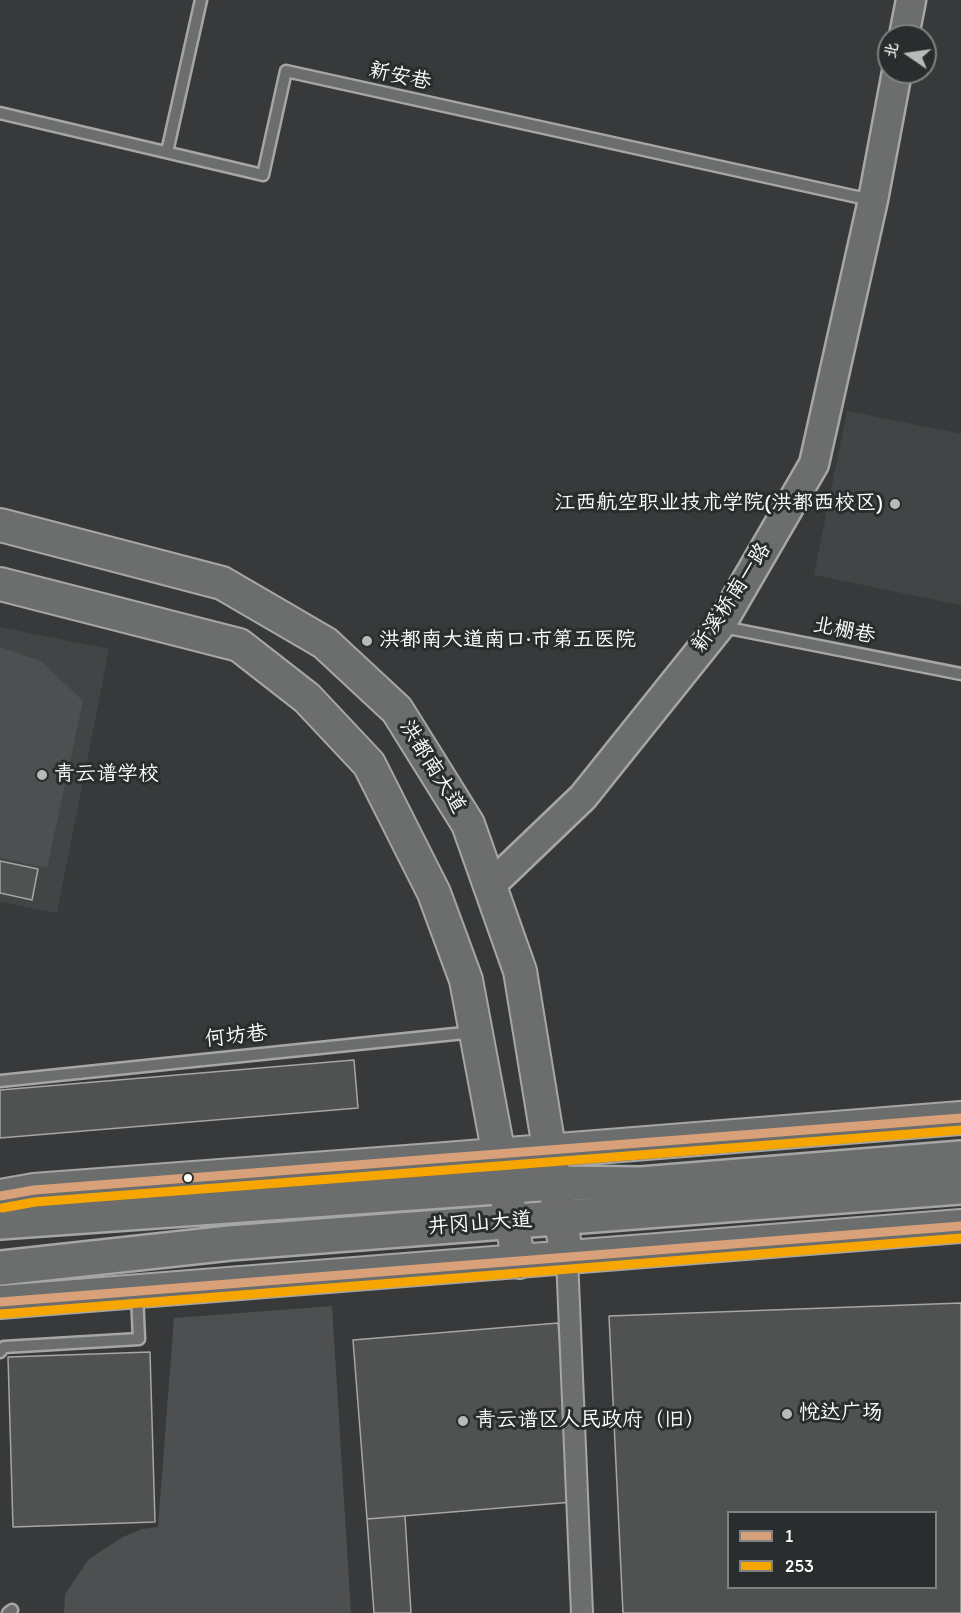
<!DOCTYPE html>
<html>
<head>
<meta charset="utf-8">
<style>
  body { margin:0 }
  #map { position:relative; width:961px; height:1613px; overflow:hidden; background:#38393a; font-family:Itim,"LXGW WenKai TC",sans-serif }
  canvas { display:block }
  .legend { position:absolute; left:727px; top:1511px; width:210px; height:78px; box-sizing:border-box; background:#2a2d2e; border:2px solid #7f8182; margin:0; padding:8px 10px; list-style:none; font-size:18px; color:#fff }
  .legend li { display:flex; align-items:center; gap:12px; height:30px }
  .legend b { width:30px; border:2px solid #7f8182 }
  .north { position:absolute; left:877px; top:24px; width:60px; height:60px; box-sizing:border-box; background:#2a2d2e; border:2px solid #7f8182; border-radius:50%; rotate:283deg; font-size:16px; font-weight:700; line-height:24px; text-align:center; color:#fff }
  .north::after { content:''; display:block; margin:auto; width:21px; height:27px; background:#b9baba; clip-path:polygon(50% 0,100% 100%,50% 72%,0 100%) }
</style>
</head>
<body>
<div id="map">
<canvas width="961" height="1613"></canvas>
<ul class="legend">
<li><b style="height:8px;background:#d9a179"></b>1</li>
<li><b style="height:8px;background:#f7a600"></b>253</li>
</ul>
<div class="north">北</div>
</div>
<script>
const ctx = document.querySelector('canvas').getContext('2d');
ctx.lineJoin = 'round';
function fill(path, color) {
  ctx.fillStyle = color;
  ctx.fill(path, 'evenodd');
}
function stroke(path, color, width, dash) {
  ctx.strokeStyle = color;
  ctx.lineWidth = width;
  ctx.lineCap = dash ? 'butt' : 'round';
  ctx.setLineDash(dash || []);
  ctx.stroke(path);
}
function write(font, color, halo, rows, align = 'center') {
  ctx.font = font + ' Itim,"LXGW WenKai TC",sans-serif';
  ctx.lineWidth = 6;
  ctx.setLineDash([]);
  ctx.textBaseline = 'middle';
  ctx.strokeStyle = halo;
  ctx.fillStyle = color;
  for (const [text, x, y, turn = 0] of rows) {
    ctx.save();
    ctx.translate(x, y);
    ctx.rotate((+turn || 0) * Math.PI / 180);
    ctx.textAlign = isNaN(turn) ? turn : align;
    if (halo) ctx.strokeText(text, 0, 0);
    ctx.fillText(text, 0, 0);
    ctx.restore();
  }
}
fill(new Path2D(`
  M847 411 961 434V605L814 575Z
  M0 627 109 649 57 913 0 902Z`), '#424546');
fill(new Path2D(`
  M0 647 41 661 83 701 47 868 0 858Z
  M332 1306 351 1613H64L65 1594 89 1559 123 1537 141 1529 158 1527 174 1318Z`), '#4d4f50');
const building = new Path2D(`
  M0 861 38 869 32 900 0 893Z
  M354 1060 358 1108 0 1138V1090Z
  M961 1303V1613H623L609 1316ZM728 1512H936V1588H728Z
  M558 1323 573 1502 367 1519 353 1340Z
  M150 1352 155 1522 13 1527 8 1357Z
  M405 1516 411 1613H374L367 1519Z`);
fill(building, '#505151');
stroke(building, '#a5a6a6', 1.5);
const lane = new Path2D(`
  M0 113 263 175 286 71 871 200
  M167 152 201 0
  M723 627 961 674
  M0 1081 474 1032
  M0 1352 4 1347 139 1339 137 1295
  M8 1613 12 1610`);
const street = new Path2D(`
  M567 1258 582 1613`);
const secondary = new Path2D(`
  M904 36 911 0
  M490 886 583 797 720 626 814 464 873 200 897 72`);
const primary = new Path2D(`
  M0 525 222 583 325 643 397 710 468 824 520 971 567 1258
  M0 584 239 645 307 698 369 764 434 893 466 980 519 1262
  M0 1196 34 1190 433 1160 961 1118
  M0 1302 961 1226`);
const highway = new Path2D(`
  M0 1222 554 1183 641 1184 961 1158
  M0 1268 230 1243 961 1187`);
stroke(lane, '#a5a6a6', 15);
stroke(street, '#a5a6a6', 24);
stroke(secondary, '#a5a6a6', 33);
stroke(primary, '#a5a6a6', 36);
stroke(highway, '#a5a6a6', 38);
stroke(lane, '#6c6d6d', 10);
stroke(street, '#6c6d6d', 20);
stroke(secondary, '#6c6d6d', 28);
stroke(primary, '#6c6d6d', 32);
stroke(highway, '#6c6d6d', 33);
stroke(new Path2D(`
  M0 1196 34 1190 961 1118
  M0 1302 961 1226`), '#d9a179', 9);
stroke(new Path2D(`
  M2 1208 35 1202 961 1130
  M1 1314 961 1238`), '#f7a600', 9);
for (const [x, y, r, color] of [
  [895,504,6,"#b9baba"],
  [367,641,6,"#b9baba"],
  [42,775,6,"#b9baba"],
  [188,1178,5,"#fff"],
  [787,1414,6,"#b9baba"],
  [463,1421,6,"#b9baba"]
]) {
  const dot = new Path2D();
  dot.arc(x, y, r, 0, 2 * Math.PI);
  ctx.fillStyle = color;
  ctx.fill(dot);
  stroke(dot, '#2a2d2e', 2);
}
write('21px', '#fff', '#2a2d2e', [
  ["新安巷",400,77,12],
  ["新溪桥南一路",732,598,-57],
  ["北棚巷",844,631,11],
  ["洪都南大道",432,767,58],
  ["何坊巷",236,1037,-6],
  ["井冈山大道",480,1224,-4]
]);
write('21px', '#fff', '#2a2d2e', [
  ["江西航空职业技术学院(洪都西校区)",883,504,"right"],
  ["洪都南大道南口·市第五医院",379,641],
  ["青云谱学校",54,775],
  ["悦达广场",799,1414],
  ["青云谱区人民政府（旧）",475,1421]
], 'left');
</script>
</body>
</html>
